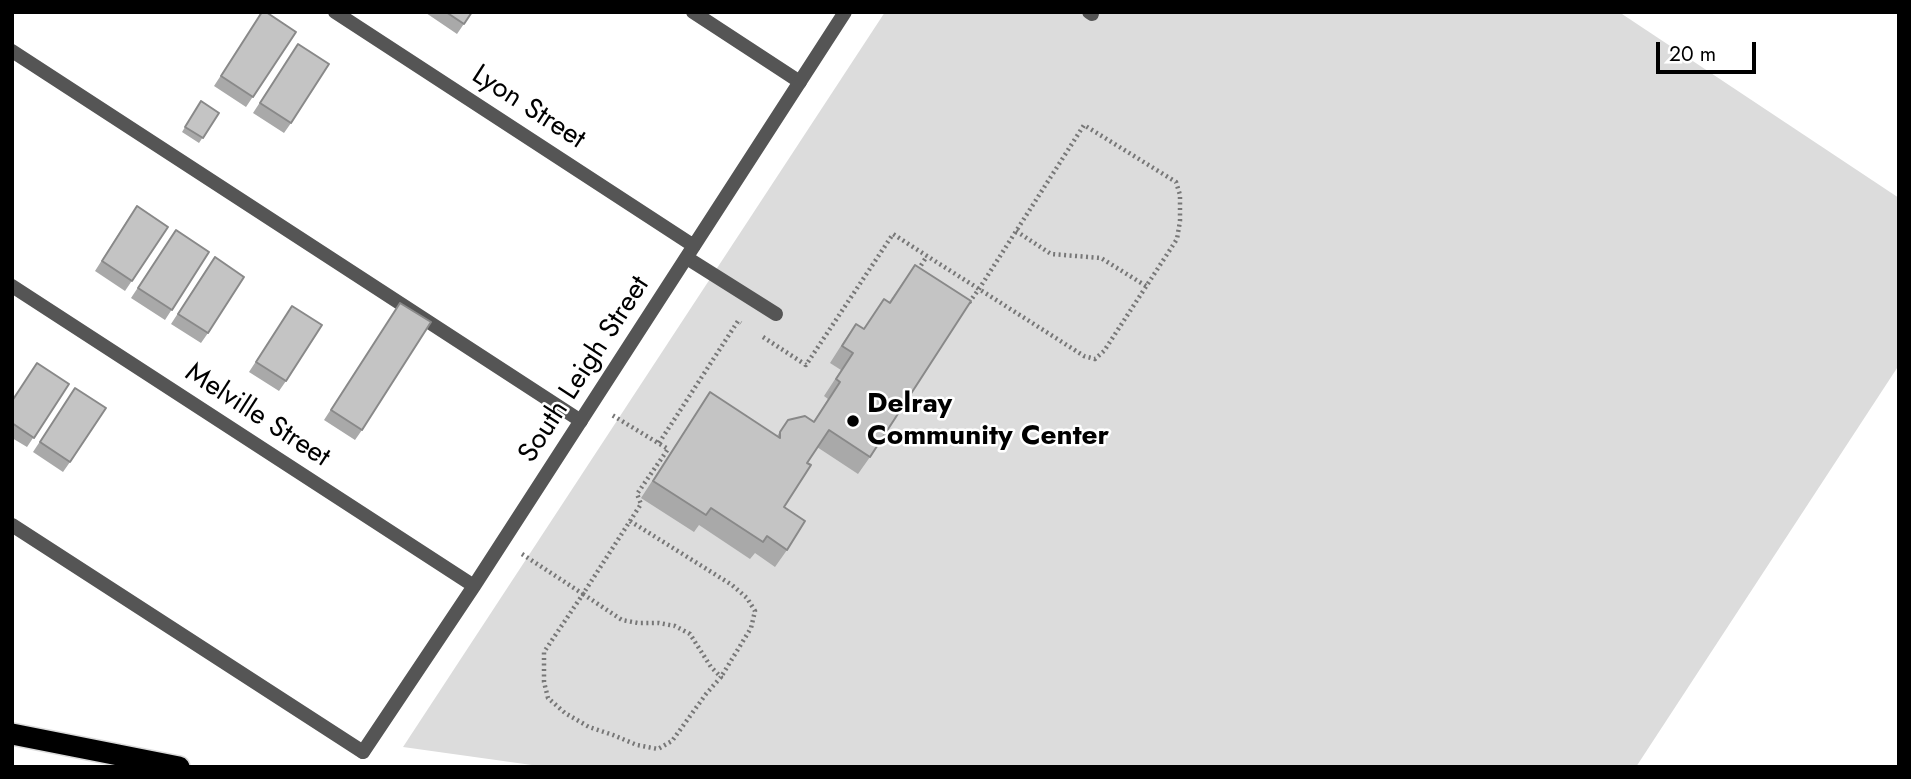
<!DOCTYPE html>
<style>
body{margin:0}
#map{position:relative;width:1911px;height:779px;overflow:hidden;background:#fff;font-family:Jost,sans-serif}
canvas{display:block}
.frame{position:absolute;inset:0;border:14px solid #000;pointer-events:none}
.scale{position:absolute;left:1656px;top:42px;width:100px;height:32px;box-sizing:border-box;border:4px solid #000;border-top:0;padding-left:9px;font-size:21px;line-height:24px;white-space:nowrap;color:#000;-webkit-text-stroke:5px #fff;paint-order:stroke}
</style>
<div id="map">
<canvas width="1911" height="779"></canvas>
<div class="frame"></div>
<div class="scale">20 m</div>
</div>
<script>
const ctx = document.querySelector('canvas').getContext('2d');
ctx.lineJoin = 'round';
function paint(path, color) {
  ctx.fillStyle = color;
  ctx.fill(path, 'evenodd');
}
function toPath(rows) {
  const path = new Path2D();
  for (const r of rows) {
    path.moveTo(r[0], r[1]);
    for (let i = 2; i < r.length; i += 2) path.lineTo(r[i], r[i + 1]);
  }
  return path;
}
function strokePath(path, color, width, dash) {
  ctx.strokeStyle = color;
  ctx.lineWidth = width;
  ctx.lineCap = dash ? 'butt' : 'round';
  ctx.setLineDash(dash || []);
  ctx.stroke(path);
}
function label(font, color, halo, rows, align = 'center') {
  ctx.font = font + ' Jost,sans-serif';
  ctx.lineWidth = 5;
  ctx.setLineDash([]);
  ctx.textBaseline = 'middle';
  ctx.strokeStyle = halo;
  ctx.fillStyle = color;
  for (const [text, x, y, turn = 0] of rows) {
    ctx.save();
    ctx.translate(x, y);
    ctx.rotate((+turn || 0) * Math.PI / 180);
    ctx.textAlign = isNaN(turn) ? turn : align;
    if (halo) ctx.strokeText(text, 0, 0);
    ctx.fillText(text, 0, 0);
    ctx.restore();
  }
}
paint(toPath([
 [885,12,1619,12,1899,198,1899,365,1636,767,546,767,403,747]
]), '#dcdcdc');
const highway = toPath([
 [12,734,179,767]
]);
strokePath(highway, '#dbdbdb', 24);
strokePath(toPath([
 [1016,231,1051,254,1101,258,1146,286],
 [918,270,927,256],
 [763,337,806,365,893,234,927,256,979,289,1084,356,1095,359,1104,351,1177,239,1180,221,1180,195,1176,182,1084,125,979,289,968,304],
 [659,443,738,321,741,323],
 [630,521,732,585,747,598,755,611,751,628,721,677],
 [522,554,583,594,630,521,641,504,637,494,668,449,612,415],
 [583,594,622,620,638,623,659,623,675,626,690,634,711,667,721,677,706,694,672,741,658,749,637,745,613,735,589,727,565,713,548,698,544,682,544,652,583,594]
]), '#777', 4.5, [2, 3.5]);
strokePath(toPath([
 [693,12,800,82],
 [1089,12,1092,14],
 [12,51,581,421],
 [687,258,776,314],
 [12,525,363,752]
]), '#555', 14);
strokePath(toPath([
 [335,12,694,246],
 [12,286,474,586],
 [363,752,474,586,845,12]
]), '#555', 14);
strokePath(highway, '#000', 21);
paint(toPath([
 [262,12,296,32,246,107,214,86],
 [426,12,472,12,457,34,426,13],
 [298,44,291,123,284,133,253,113],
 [201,101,219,113,199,143,182,132],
 [130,216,168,227,125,291,95,271],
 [176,230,209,252,165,320,131,298],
 [915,265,870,457,858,474,817,447,807,463,784,507,787,550,775,567,755,553,750,559,699,525,694,532,641,498,710,392,777,436,788,420,814,421,828,399,824,396,841,370,830,363,844,341,856,324,864,329,884,299,889,302],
 [208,267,208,333,201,343,171,324],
 [400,303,362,430,355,440,324,420],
 [292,306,286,381,279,391,249,372],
 [69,384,27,447,12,438,12,400],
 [75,388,70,462,63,472,33,452]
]), '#a9a9a9');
const building = toPath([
 [262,12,266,12,296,32,253,97,221,76,262,12],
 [446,12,472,12,464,24,446,12],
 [298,44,329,64,291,123,260,103,298,44],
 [201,101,219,113,203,138,185,127,201,101],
 [137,206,168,227,132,281,102,261,137,206],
 [176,230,209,252,172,310,138,288,176,230],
 [215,257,244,277,208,333,178,314,215,257],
 [915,265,971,301,870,457,829,430,807,463,811,465,784,507,805,521,787,550,767,536,763,542,711,508,706,515,653,481,710,392,780,438,780,432,788,420,805,416,814,422,840,382,836,379,853,353,842,346,856,324,864,329,884,299,890,303,915,265],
 [400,303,431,322,362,430,331,410,400,303],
 [292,306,322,325,286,381,256,362,292,306],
 [37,363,69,384,34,438,12,423,12,401,37,363],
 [75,388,106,408,70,462,40,442,75,388]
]);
paint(building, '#c4c4c4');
strokePath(building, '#898989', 2);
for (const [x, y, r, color] of [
 [853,421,7,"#000"]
]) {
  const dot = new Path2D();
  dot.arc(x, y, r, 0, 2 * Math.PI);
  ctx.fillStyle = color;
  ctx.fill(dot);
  strokePath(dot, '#fff', 2.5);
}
label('28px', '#000', '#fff', [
 ["Lyon Street",528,108,33],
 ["South Leigh Street",585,370,-57],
 ["Melville Street",257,416,33]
]);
label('bold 28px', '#000', '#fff', [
 ["Delray",867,405],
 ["Community Center",867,437]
], 'left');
</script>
